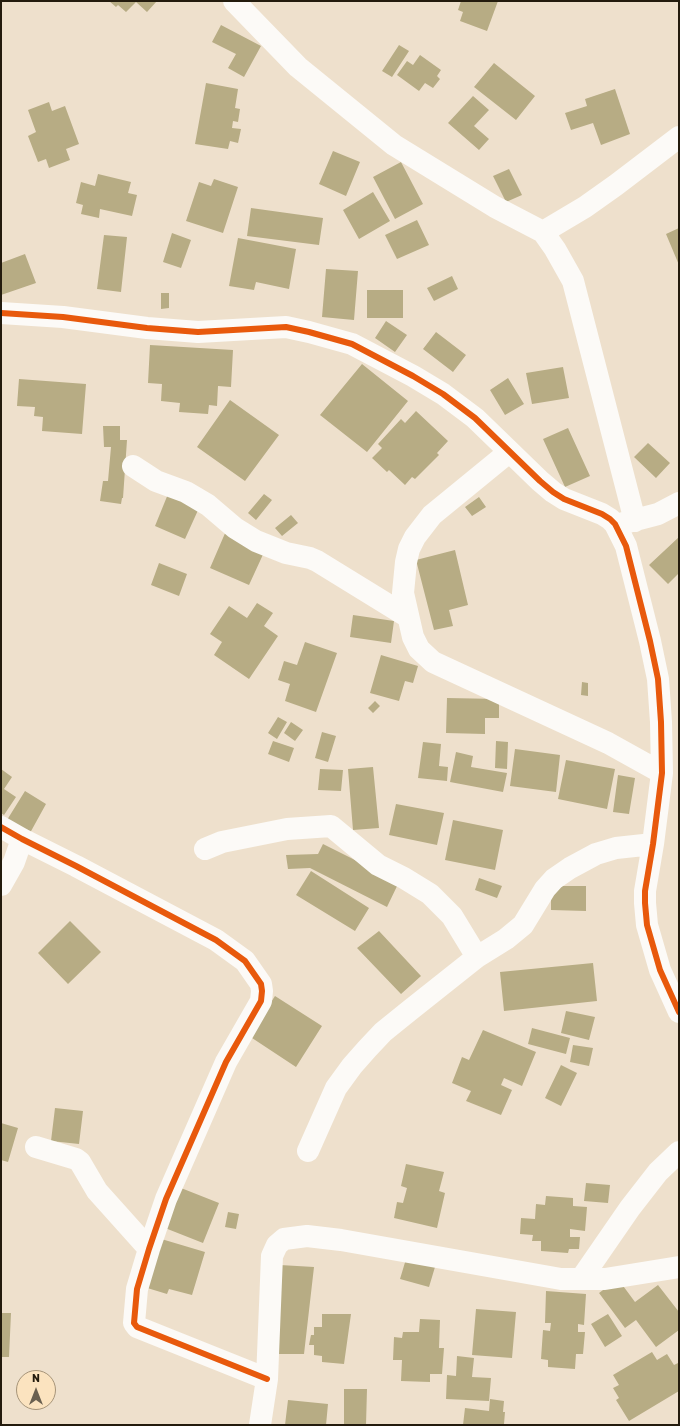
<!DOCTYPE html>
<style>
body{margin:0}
#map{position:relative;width:680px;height:1426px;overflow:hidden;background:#eee0cc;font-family:Rubik,sans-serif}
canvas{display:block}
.frame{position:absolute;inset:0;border:2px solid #231b0d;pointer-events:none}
.north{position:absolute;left:16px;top:1370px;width:40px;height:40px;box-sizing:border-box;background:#fbe3bf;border:1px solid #a59378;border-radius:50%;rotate:0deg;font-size:11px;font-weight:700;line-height:16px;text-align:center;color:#231b0d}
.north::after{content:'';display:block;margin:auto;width:14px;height:18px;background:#6a6050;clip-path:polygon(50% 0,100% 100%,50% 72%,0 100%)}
</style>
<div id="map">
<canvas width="680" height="1426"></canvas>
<div class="frame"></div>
<div class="north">N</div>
</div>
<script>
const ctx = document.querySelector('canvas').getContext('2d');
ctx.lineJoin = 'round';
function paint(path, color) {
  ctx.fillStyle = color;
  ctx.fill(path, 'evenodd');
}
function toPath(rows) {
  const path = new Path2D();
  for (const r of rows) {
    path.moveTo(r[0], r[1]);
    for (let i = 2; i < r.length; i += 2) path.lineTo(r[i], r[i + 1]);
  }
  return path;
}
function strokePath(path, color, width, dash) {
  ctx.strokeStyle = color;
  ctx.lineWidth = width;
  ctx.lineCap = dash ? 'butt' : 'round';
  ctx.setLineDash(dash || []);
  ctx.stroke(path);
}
paint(toPath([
 [109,1,157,1,147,12,136,2,126,12,118,5,116,7],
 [461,1,498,1,487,31,460,21,463,12,458,10],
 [221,25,261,46,244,77,228,68,236,54,212,42],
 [399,45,409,51,392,77,382,71],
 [420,55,441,70,437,76,440,79,433,88,425,83,419,91,397,75,407,61,413,65],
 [494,63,535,96,516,120,474,87],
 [206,83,238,89,235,108,240,109,238,122,233,121,232,128,241,129,238,143,230,141,228,149,195,144],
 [615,89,630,134,601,145,593,123,571,130,565,113,587,106,585,99],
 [473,96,489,110,474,126,489,139,479,150,448,123],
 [49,102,52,111,65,106,79,144,66,149,70,160,49,168,46,159,38,162,28,136,36,132,28,110],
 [333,151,360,162,346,196,319,184],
 [401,162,423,204,395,219,373,177],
 [509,169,522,195,506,202,493,176],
 [98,174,131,182,128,193,137,195,132,216,100,209,99,218,81,214,83,205,76,203,81,182,95,186],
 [214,179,238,187,223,233,186,221,199,182,211,186],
 [373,192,390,221,359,239,343,210],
 [251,208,323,218,319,245,247,236],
 [417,220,429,245,397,259,385,235],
 [679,228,679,265,666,234],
 [172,233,191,240,181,268,163,262],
 [104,235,127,237,121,292,97,289],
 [238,238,296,249,289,289,256,282,254,290,229,286],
 [25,254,36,283,1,295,1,263],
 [326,269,358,271,354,320,322,317],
 [452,276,458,289,434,301,427,288],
 [367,290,403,290,403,318,367,318],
 [161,293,169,293,169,308,161,309],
 [386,321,407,335,395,352,375,338],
 [436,332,466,355,453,372,423,349],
 [150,345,233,350,231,387,218,386,217,406,209,405,208,414,179,412,180,403,161,401,162,384,148,383],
 [362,364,408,401,367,452,320,415],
 [563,367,569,398,532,404,526,373],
 [508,378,524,404,505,415,490,390],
 [19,379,86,384,82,434,42,431,43,417,34,416,35,407,17,406],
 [230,400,279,435,245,481,197,447],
 [416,411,448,441,437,453,439,455,415,479,412,477,405,485,389,470,387,472,372,458,382,448,378,444,401,419,405,423],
 [103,426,120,426,120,440,127,440,123,498,122,498,121,504,100,501,103,481,108,481,111,447,104,447],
 [568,428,590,476,565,487,543,439],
 [648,443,670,463,656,478,634,457],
 [168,494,199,508,185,539,155,526],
 [264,494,272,500,256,520,248,513],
 [479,497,486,507,472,516,465,507],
 [291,515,298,523,282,536,275,528],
 [226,531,266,548,249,585,210,568],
 [679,537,679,573,668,584,649,565],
 [455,550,468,605,449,610,453,626,434,630,416,560],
 [159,563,187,574,179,596,151,585],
 [257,603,273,613,264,626,278,636,249,679,214,655,222,642,210,634,229,606,247,618],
 [353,615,394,621,391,643,350,637],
 [305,642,337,653,316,712,285,701,290,684,278,680,284,661,297,665],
 [381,655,418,666,413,683,405,681,399,701,370,693],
 [582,682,588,683,588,696,581,695],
 [447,698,499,699,499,718,485,718,485,734,446,733],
 [375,701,380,706,373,713,368,708],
 [278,717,287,722,277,739,268,733],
 [291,722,303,730,295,741,284,733],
 [322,732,336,736,328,762,315,758],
 [273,741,294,748,289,762,268,754],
 [496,741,508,742,507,769,495,768],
 [423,742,441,744,439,766,448,767,447,781,418,778],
 [515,749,560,755,556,792,510,786],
 [456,752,473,756,471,767,507,773,503,792,450,782],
 [566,760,615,769,607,809,558,799],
 [373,767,379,828,353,830,348,769],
 [1,769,12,777,4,789,16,797,4,815,1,813],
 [320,769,343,770,341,791,318,790],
 [618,775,635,778,629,814,613,812],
 [25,791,46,804,30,833,7,820],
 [396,804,444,813,437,845,389,835],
 [453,820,503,830,495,870,445,860],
 [323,844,399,882,387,907,310,868,288,869,286,855,318,854],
 [311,871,369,908,355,931,296,895],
 [479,878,502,886,497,898,475,890],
 [551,886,586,886,586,911,551,910],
 [70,921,101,952,68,984,38,953],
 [379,931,421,976,401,994,357,948],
 [593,963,597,1001,504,1011,500,972],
 [275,996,322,1026,296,1067,249,1036],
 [566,1011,595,1017,589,1040,561,1033],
 [532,1028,570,1038,566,1054,528,1044],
 [483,1030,536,1052,522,1086,504,1078,501,1085,512,1090,501,1115,466,1101,471,1091,452,1083,462,1057,469,1060],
 [573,1045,593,1048,589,1066,570,1062],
 [561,1065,577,1073,561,1106,545,1098],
 [55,1108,83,1111,79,1144,51,1141],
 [1,1123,18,1128,8,1162,1,1160],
 [406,1164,444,1172,439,1191,445,1193,437,1228,394,1218,397,1202,403,1203,407,1188,401,1186],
 [586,1183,610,1185,608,1203,584,1201],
 [181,1188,219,1203,203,1243,165,1228],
 [546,1196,573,1198,573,1206,587,1207,585,1231,570,1229,570,1237,580,1237,579,1249,569,1249,568,1253,541,1251,541,1241,532,1241,533,1235,520,1234,521,1218,535,1219,536,1204,545,1205],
 [228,1212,239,1214,236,1229,225,1227],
 [158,1238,205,1252,192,1295,169,1289,167,1294,144,1287],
 [406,1259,435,1267,429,1287,400,1279],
 [280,1265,314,1267,304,1354,274,1354],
 [618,1279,635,1302,658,1285,679,1312,679,1330,656,1347,636,1320,625,1328,599,1293],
 [546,1291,586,1294,584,1325,578,1324,578,1332,585,1332,583,1354,576,1354,575,1369,548,1367,548,1360,541,1359,543,1330,550,1331,551,1323,545,1323],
 [476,1309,516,1312,512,1358,472,1355],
 [1,1313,11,1313,9,1357,1,1357],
 [322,1314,351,1314,344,1364,322,1362,322,1356,314,1355,314,1345,309,1345,311,1335,314,1335,314,1327,322,1327],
 [608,1314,622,1336,605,1347,591,1324],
 [420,1319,440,1320,439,1348,444,1348,442,1374,430,1374,430,1382,401,1381,402,1360,393,1360,394,1337,402,1338,403,1332,419,1332],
 [652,1352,657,1360,667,1354,674,1365,678,1363,679,1391,629,1421,616,1400,619,1398,613,1388,619,1385,613,1375],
 [457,1356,474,1358,472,1377,491,1378,489,1401,446,1399,447,1375,456,1376],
 [344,1389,367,1389,366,1425,344,1425],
 [490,1399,504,1401,503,1412,505,1412,504,1424,508,1425,463,1425,465,1408,489,1411],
 [288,1400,328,1404,326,1425,285,1425]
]), '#b7ac84');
strokePath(toPath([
 [234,1,298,67,394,145,495,207,543,232,555,249,573,281,635,521],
 [543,232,585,207,616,185,679,137],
 [1,313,63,317,147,328,198,332,286,327,309,332,352,344,413,376,443,394,475,418,540,481,553,492,564,499,602,514,610,519,615,524,626,546,650,641,658,679,661,722,662,773,653,844,645,891,645,903,647,925,660,970,679,1012],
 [509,452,432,515,415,537,409,549,406,562,403,593,413,637,419,649,433,662,608,743,662,773],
 [133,466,156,481,186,492,208,505,235,528,256,541,286,553,310,558,317,561,408,617],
 [620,524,658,514,679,503],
 [1,827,22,839,76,866,216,940,245,961,261,984,262,991,261,1001,226,1062,166,1199,149,1249,137,1289,134,1323,137,1327,267,1379],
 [205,849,222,842,287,829,331,826,378,865,404,878,430,894,452,916,477,957],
 [1,885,14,862,22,839],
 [36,1147,76,1159,80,1162,97,1191,149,1249],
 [308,1151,336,1088,352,1066,367,1049,383,1032,409,1011,477,957,506,939,523,925,545,889,554,879,570,868,596,854,616,848,653,844],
 [581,1279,630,1208,658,1172,679,1152],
 [260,1425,267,1379,272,1256,277,1245,284,1239,307,1236,341,1240,561,1279,605,1279,679,1267]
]), '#fcfaf7', 22);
strokePath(toPath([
 [1,313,63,317,147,328,198,332,286,327,309,332,352,344,413,376,443,394,475,418,540,481,553,492,564,499,602,514,610,519,615,524,626,546,650,641,658,679,661,722,662,773,653,844,645,891,645,903,647,925,660,970,679,1012],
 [1,827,22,839,76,866,216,940,245,961,261,984,262,991,261,1001,226,1062,166,1199,149,1249,137,1289,134,1323,137,1327,267,1379]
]), '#e8590c', 6);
</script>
